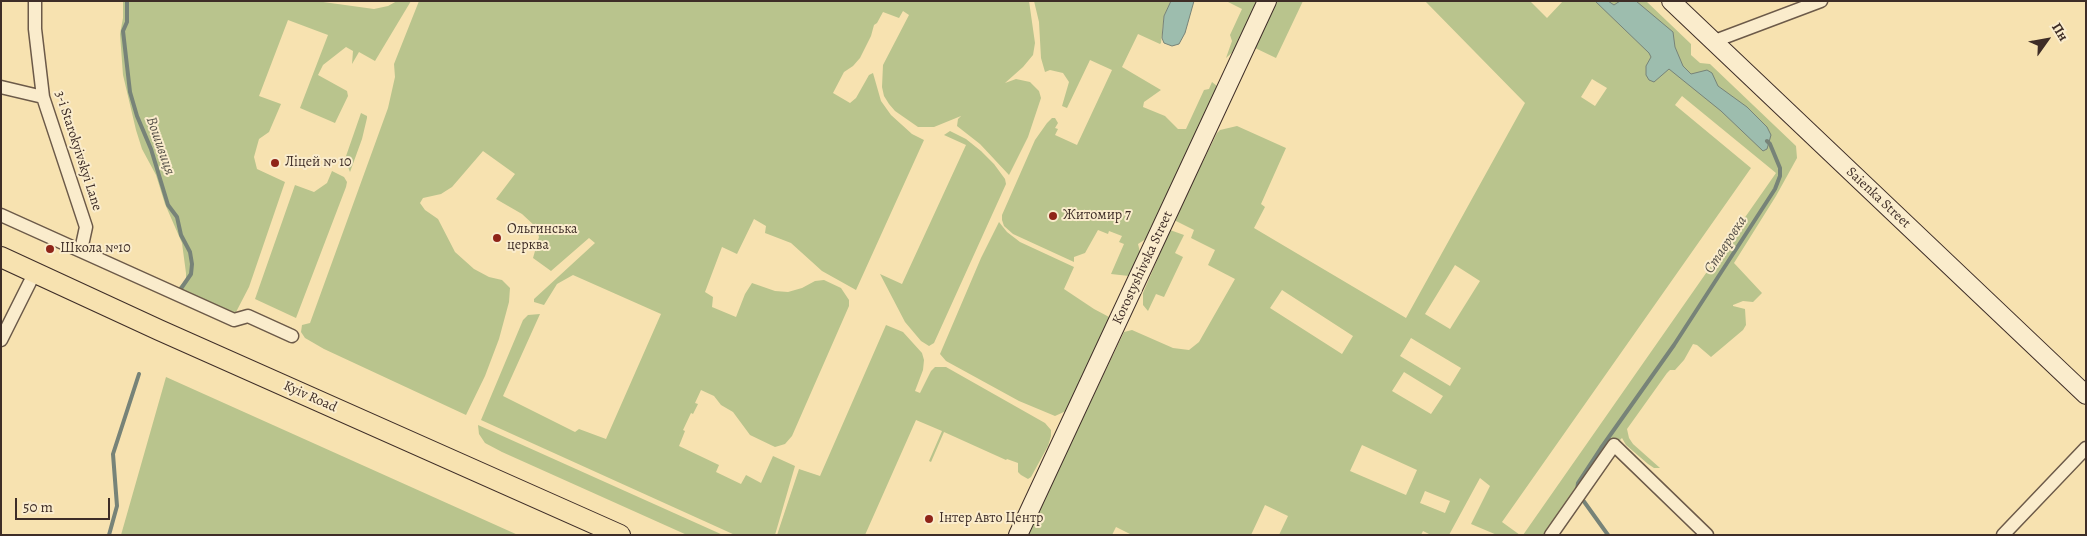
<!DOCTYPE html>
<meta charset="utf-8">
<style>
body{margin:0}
#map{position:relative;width:2087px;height:536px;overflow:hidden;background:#f7e2b0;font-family:Alegreya,serif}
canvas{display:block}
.frame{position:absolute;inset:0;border:2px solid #3e2d27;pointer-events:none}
.north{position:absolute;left:2022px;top:15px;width:50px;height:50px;-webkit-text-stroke:4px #faeccc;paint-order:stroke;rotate:58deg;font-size:14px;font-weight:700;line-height:20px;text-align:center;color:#3e2d27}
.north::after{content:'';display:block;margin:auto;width:18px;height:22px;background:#3e2d27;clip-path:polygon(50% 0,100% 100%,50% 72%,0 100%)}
.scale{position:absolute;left:15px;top:498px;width:95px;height:22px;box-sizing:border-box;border:2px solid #3e2d27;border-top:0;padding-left:6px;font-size:15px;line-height:18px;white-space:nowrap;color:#3e2d27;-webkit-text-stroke:4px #faeccc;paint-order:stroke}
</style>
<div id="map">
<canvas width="2087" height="536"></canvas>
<div class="frame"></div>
<div class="north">Пн</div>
<div class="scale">50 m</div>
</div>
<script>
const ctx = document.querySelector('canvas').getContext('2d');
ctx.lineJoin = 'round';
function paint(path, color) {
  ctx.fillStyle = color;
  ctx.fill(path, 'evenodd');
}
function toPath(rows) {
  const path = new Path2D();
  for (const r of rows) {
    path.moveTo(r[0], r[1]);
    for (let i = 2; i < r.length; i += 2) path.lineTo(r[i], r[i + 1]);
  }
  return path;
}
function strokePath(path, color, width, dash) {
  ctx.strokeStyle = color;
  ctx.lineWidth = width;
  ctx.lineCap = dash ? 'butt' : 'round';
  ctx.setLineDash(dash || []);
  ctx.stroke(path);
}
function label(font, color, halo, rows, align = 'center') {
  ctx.font = font + ' Alegreya,serif';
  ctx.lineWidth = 4;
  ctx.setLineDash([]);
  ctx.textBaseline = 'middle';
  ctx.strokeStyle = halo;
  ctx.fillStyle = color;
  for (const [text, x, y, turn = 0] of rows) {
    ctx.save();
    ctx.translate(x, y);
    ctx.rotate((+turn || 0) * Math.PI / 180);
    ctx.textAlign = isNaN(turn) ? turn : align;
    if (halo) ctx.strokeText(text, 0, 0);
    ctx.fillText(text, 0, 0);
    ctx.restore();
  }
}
paint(toPath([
 [123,1,316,1,374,9,388,6,397,1,411,1,375,61,359,52,352,64,353,51,346,47,323,65,318,75,347,91,348,96,335,123,300,108,328,35,288,20,259,96,281,104,269,132,259,139,254,157,257,169,285,182,249,287,235,314,178,288,186,280,186,273,182,243,165,204,156,175,142,149,136,130,123,75,120,34,123,18],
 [419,1,1029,1,1035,43,1033,55,1023,67,1005,83,1016,79,1030,82,1039,91,1041,98,1028,137,1009,175,980,144,957,126,958,119,961,116,934,127,918,127,895,111,889,104,884,96,882,87,883,65,909,15,903,11,899,18,883,12,877,23,874,25,871,36,860,58,853,66,844,72,833,93,850,103,856,98,869,75,873,73,881,101,891,115,912,134,924,140,856,290,822,271,791,243,765,233,766,226,754,219,737,254,722,247,705,292,713,297,712,307,736,317,745,294,752,283,775,291,788,292,802,288,815,281,824,280,841,288,849,300,849,306,792,436,785,444,775,447,750,435,733,412,721,405,714,396,701,390,695,403,698,404,693,414,691,413,683,430,685,431,679,446,719,465,716,472,741,484,746,475,761,483,773,456,795,466,775,535,735,535,481,420,523,320,528,315,540,314,503,396,575,432,579,429,606,439,661,314,573,275,557,284,544,305,534,302,534,299,595,243,589,238,551,271,533,258,539,237,536,227,522,214,496,199,515,174,483,151,452,187,441,194,423,198,420,203,425,210,438,219,455,252,474,269,489,277,502,280,510,288,509,302,499,339,485,376,466,415,324,349,305,338,301,332,302,325,310,323,388,108,395,77,394,64],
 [1034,1,1171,1,1164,16,1161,43,1160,44,1138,34,1122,67,1161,90,1144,102,1143,107,1165,116,1178,129,1186,129,1204,90,1209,89,1212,82,1217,86,1217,90,1149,237,1138,244,1140,252,1129,276,1111,274,1124,244,1119,242,1122,236,1109,231,1108,234,1098,230,1085,253,1074,257,1074,262,1013,234,1004,226,1002,220,1002,215,1035,140,1047,123,1052,118,1055,118,1058,123,1055,128,1058,129,1055,135,1077,145,1112,70,1090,60,1067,108,1062,106,1069,82,1063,73,1050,70,1045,72,1041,58,1039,22],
 [1226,1,1260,1,1237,48,1226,58,1232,41,1230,35,1242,9],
 [1275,1,1303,1,1276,58,1253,47],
 [1425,1,1530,1,1547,18,1563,1,1646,1,1691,44,1691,55,1700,63,1710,64,1796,146,1797,158,1776,196,1734,263,1762,293,1753,302,1743,301,1733,305,1733,306,1745,309,1746,325,1743,330,1711,357,1697,345,1693,344,1684,360,1675,370,1670,370,1667,373,1627,429,1629,438,1633,444,1660,468,1654,468,1648,464,1626,445,1622,438,1620,440,1616,439,1545,535,1523,535,1776,173,1682,96,1675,105,1751,168,1502,522,1520,535,1497,535,1471,524,1490,486,1480,478,1449,535,1431,535,1423,531,1421,535,1279,535,1288,516,1265,505,1251,535,1132,535,1116,527,1112,535,1027,535,1124,332,1132,330,1173,348,1189,350,1199,342,1235,279,1208,265,1215,250,1191,238,1194,230,1174,220,1217,133,1220,130,1237,126,1286,148,1261,204,1265,207,1254,228,1406,318,1525,103],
 [1592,79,1607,88,1595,106,1581,97],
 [1455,265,1480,281,1450,329,1425,314],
 [1282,290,1353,336,1342,354,1270,308],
 [1411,338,1461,368,1450,386,1400,356],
 [1404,372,1443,396,1431,414,1392,391],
 [1362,445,1417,470,1406,495,1350,471],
 [1425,491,1450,501,1445,513,1420,503],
 [361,113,367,116,367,118,362,139,350,172,345,159],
 [950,131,966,139,981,151,994,164,1005,179,1006,184,934,343,929,346,921,341,905,322,880,274,902,284,966,145,944,135],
 [332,171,344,177,347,182,346,187,296,318,255,299,295,185,314,192,327,183],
 [999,222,1007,232,1020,242,1074,267,1064,289,1094,309,1111,318,1070,406,1066,411,1055,416,1019,401,946,361,940,354,981,258],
 [1170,230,1184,235,1175,253,1183,257,1164,297,1156,294,1148,311,1143,305,1143,293],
 [886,325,903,332,922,353,924,360,923,370,915,391,920,393,931,371,935,367,946,367,1045,423,1051,430,1051,436,1048,446,1031,477,1028,479,1021,475,1018,472,1018,463,1007,459,1006,460,944,432,931,462,929,461,942,431,916,420,865,535,777,535,799,469,820,476],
 [166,377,518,535,121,535],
 [478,425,723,535,687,535,502,452,485,443,479,434]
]), '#b9c48d');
const water = toPath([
 [1171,1,1194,1,1185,33,1179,44,1172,46,1164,43,1162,38,1164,16,1171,1],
 [1595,1,1608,1,1614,5,1620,1,1636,1,1673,32,1675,47,1683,66,1691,74,1707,70,1712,73,1718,86,1747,107,1767,127,1771,135,1767,149,1763,151,1721,111,1669,69,1654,82,1649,80,1646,75,1646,66,1651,57,1649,53,1595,1]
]);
paint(water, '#9dbdae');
strokePath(water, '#778378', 1);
strokePath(toPath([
 [127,1,127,22,123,31,130,92,137,116,151,149,168,205,177,217,181,235,190,252,192,264,191,274,180,290],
 [1577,490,1578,483,1601,448,1674,345,1775,189,1780,176,1780,168,1770,144,1767,141],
 [1580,496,1608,535],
 [109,535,117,506,113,454,139,374]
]), '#778378', 4);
const street = toPath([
 [35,1,35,29,43,97,86,227,81,250],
 [1712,42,1821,1],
 [1,87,43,97],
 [1,215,234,320,248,316,292,336],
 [1,340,35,272],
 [1551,535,1614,445,1707,535],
 [2003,535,2086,448]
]);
const secondary = toPath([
 [1671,1,2086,395],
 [1018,535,1267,1]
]);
const primary = toPath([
 [1,257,159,330,620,535]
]);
strokePath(street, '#6c5a49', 15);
strokePath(secondary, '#3e2d27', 20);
strokePath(primary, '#3e2d27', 22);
strokePath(street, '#faeccc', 12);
strokePath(secondary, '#faeccc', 18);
strokePath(primary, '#f7e2b0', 20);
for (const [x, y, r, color] of [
 [275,163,5,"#8f2418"],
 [1053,216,5,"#8f2418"],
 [497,238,5,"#8f2418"],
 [50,249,5,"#8f2418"],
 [929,519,5,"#8f2418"]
]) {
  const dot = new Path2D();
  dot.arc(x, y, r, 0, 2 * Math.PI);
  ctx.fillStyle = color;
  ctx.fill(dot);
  strokePath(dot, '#faeccc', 2);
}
label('14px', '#3e2d27', '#faeccc', [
 ["3-i Starokyivskyi Lane",78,151,72],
 ["Saienka Street",1878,198,43],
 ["Korostyshivska Street",1143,268,-65],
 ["Kyiv Road",310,397,24]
]);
label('14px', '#3e2d27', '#faeccc', [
 ["Ліцей № 10",285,163],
 ["Житомир 7",1063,216],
 ["Ольгинська",507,230],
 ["церква",507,246],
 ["Школа №10",60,249],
 ["Інтер Авто Центр",939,519]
], 'left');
label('italic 15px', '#565149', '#faeccc', [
 ["Вошивиця",160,146,71],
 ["Ставровка",1726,245,-57]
]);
</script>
